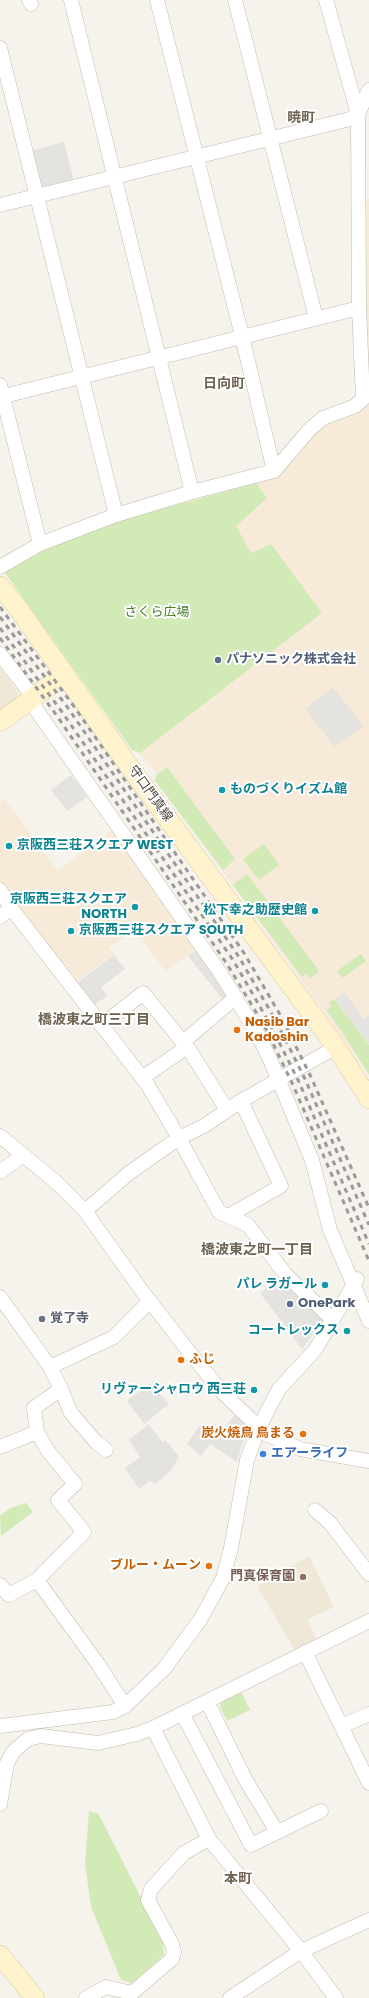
<!DOCTYPE html>
<meta charset="utf-8">
<style>
body{margin:0}
canvas{display:block;background:#f6f3ec}
</style>
<canvas width="369" height="1998"></canvas>
<script>
const ctx = document.querySelector('canvas').getContext('2d');
ctx.lineJoin = 'round';
function paint(path, color) {
  ctx.fillStyle = color;
  ctx.fill(path, 'evenodd');
}
function toPath(rows) {
  const path = new Path2D();
  for (const r of rows) {
    path.moveTo(r[0], r[1]);
    for (let i = 2; i < r.length; i += 2) path.lineTo(r[i], r[i + 1]);
  }
  return path;
}
function strokePath(path, color, width, dash) {
  ctx.strokeStyle = color;
  ctx.lineWidth = width;
  ctx.lineCap = dash ? 'butt' : 'round';
  ctx.setLineDash(dash || []);
  ctx.stroke(path);
}
function label(font, color, halo, rows, align = 'center') {
  ctx.font = font + ' Poppins,"Noto Sans JP",sans-serif';
  ctx.lineWidth = 4;
  ctx.setLineDash([]);
  ctx.textBaseline = 'middle';
  ctx.strokeStyle = halo;
  ctx.fillStyle = color;
  for (const [text, x, y, turn = 0] of rows) {
    ctx.save();
    ctx.translate(x, y);
    ctx.rotate((+turn || 0) * Math.PI / 180);
    ctx.textAlign = isNaN(turn) ? turn : align;
    if (halo) ctx.strokeText(text, 0, 0);
    ctx.fillText(text, 0, 0);
    ctx.restore();
  }
}
paint(toPath([
 [365,198,369,199,369,1074,156,780,157,773,140,754,132,750,41,550,277,476,325,423,363,409,368,404,364,273],
 [5,799,58,871,113,829,197,948,166,972,134,930,109,948,114,954,74,984,13,903,15,901,0,880,0,802]
]), '#f7ead8');
paint(toPath([
 [0,667,18,692,16,699,0,712],
 [309,1556,334,1607,308,1619,318,1643,296,1652,257,1586]
]), '#efe8d6');
paint(toPath([
 [256,483,267,498,236,526,251,553,271,544,322,613,140,753,132,750,3,570,41,550,104,525],
 [167,767,235,859,223,870,155,781,156,775],
 [264,844,279,865,259,880,243,859],
 [246,875,248,875,319,971,310,979,306,974,302,977,233,885],
 [361,954,366,961,343,978,337,971],
 [334,999,369,1045,369,1075,341,1030,326,1010,331,1007,329,1003],
 [26,1503,33,1512,1,1536,0,1516,10,1508],
 [241,1692,250,1710,227,1721,220,1707,221,1702],
 [89,1811,98,1813,163,1941,164,1955,132,1983,121,1980,91,1907,85,1864]
]), '#d2eab5');
paint(toPath([
 [64,142,74,181,46,189,38,183,30,151],
 [333,687,363,726,335,747,305,709],
 [71,775,87,797,67,811,51,790],
 [198,949,229,997,224,1001,188,956],
 [114,955,125,969,101,987,107,996,91,1008,74,985],
 [344,992,364,1019,369,1015,369,1044,335,999],
 [280,1277,324,1320,302,1349,260,1293],
 [150,1383,169,1404,144,1424,127,1401],
 [238,1412,248,1424,237,1462,210,1444,201,1456,187,1444,200,1425,215,1437],
 [149,1424,162,1442,165,1440,179,1456,172,1469,156,1484,150,1481,139,1489,125,1468,140,1457,129,1440]
]), '#e5e3e0');
const street = toPath([
 [29,0,31,4],
 [71,0,192,492],
 [157,0,242,336,274,471],
 [235,0,316,318],
 [0,48,116,515],
 [0,205,350,119,358,114,369,90],
 [0,385,40,544],
 [0,397,359,308],
 [0,567,40,544,116,515,192,492,274,471,310,429,323,418,355,406,363,399,359,308,358,114,326,0],
 [0,654,28,690,37,711,221,974,255,1030,269,1057,312,1160,330,1230,369,1321],
 [0,890,11,908,147,1084,179,1138,219,1212,248,1225,286,1275,333,1320],
 [0,917,11,908],
 [102,1025,143,993,190,1051,227,1110],
 [183,1042,236,997],
 [142,1078,187,1047],
 [0,1136,56,1182,85,1211,142,1291,190,1353,223,1393,266,1434,300,1449,369,1461],
 [0,1172,23,1155],
 [85,1211,129,1173,179,1138,204,1126,241,1101,336,1047],
 [228,1216,281,1186,241,1101],
 [0,1297,50,1367,61,1389,34,1408,37,1432,0,1447],
 [50,1367,114,1337,150,1301],
 [61,1389,71,1413,96,1442,106,1450],
 [315,1510,330,1523,369,1574],
 [37,1580,98,1664,125,1706],
 [0,1585,9,1595,37,1580,84,1532,58,1500,75,1484,48,1451,37,1432],
 [305,1652,369,1783],
 [207,1701,245,1779,277,1832],
 [182,1713,251,1845,321,1811],
 [0,1726,113,1712,125,1706,164,1669,200,1620,223,1578,231,1548,247,1460,259,1427,279,1389,315,1350,357,1279],
 [342,1726,369,1714],
 [153,1728,209,1839,301,1951,336,1998],
 [0,1804,7,1763,13,1752,28,1739,41,1736,98,1743,137,1734,153,1728,369,1621],
 [86,1998,106,1987,132,1993,172,1959,174,1952,172,1944,148,1900,151,1889,184,1853,209,1839],
 [230,1998,301,1951,369,1920]
]);
const secondary = toPath([
 [0,586,18,608,134,773,336,1047,369,1099],
 [0,722,65,674],
 [0,1955,35,1998]
]);
strokePath(street, '#c2bbae', 15);
strokePath(secondary, '#d6c79b', 20);
strokePath(street, '#fff', 14);
strokePath(secondary, '#fff3cd', 19);
strokePath(toPath([
 [0,607,73,705,244,953,282,1018,311,1077,369,1208],
 [0,617,68,708,239,957,276,1021,305,1079,369,1225],
 [0,628,62,712,233,960,270,1024,299,1082,369,1244],
 [0,638,57,716,227,964,265,1027,293,1085,369,1261]
]), '#9a9a9a', 3, [5, 5]);
for (const [x, y, r, color] of [
 [218,660,4,"#5c6f8a"],
 [222,790,4,"#0f9aa8"],
 [9,846,4,"#0f9aa8"],
 [135,907,4,"#0f9aa8"],
 [315,911,4,"#0f9aa8"],
 [71,931,4,"#0f9aa8"],
 [237,1030,4,"#e8710a"],
 [325,1285,4,"#0f9aa8"],
 [290,1304,4,"#5c6f8a"],
 [42,1319,4,"#6b7280"],
 [347,1331,4,"#0f9aa8"],
 [181,1360,4,"#e8710a"],
 [254,1390,4,"#0f9aa8"],
 [303,1434,4,"#e8710a"],
 [263,1454,4,"#3f7fe0"],
 [209,1566,4,"#e8710a"],
 [303,1577,4,"#8d6e63"]
]) {
  const dot = new Path2D();
  dot.arc(x, y, r, 0, 2 * Math.PI);
  ctx.fillStyle = color;
  ctx.fill(dot);
  strokePath(dot, '#fff', 1.5);
}
label('13px', '#4a7f2a', '#fff', [
 ["さくら広場",157,613]
]);
label('bold 13px', '#4e5e75', '#fff', [
 ["パナソニック株式会社",226,660],
 ["OnePark",298,1304]
], 'left');
label('bold 13px', '#0d838f', '#fff', [
 ["ものづくりイズム館",230,790,"left"],
 ["京阪西三荘スクエア WEST",17,846,"left"],
 ["京阪西三荘スクエア",127,900],
 ["NORTH",127,915],
 ["松下幸之助歴史館",307,911],
 ["京阪西三荘スクエア SOUTH",79,931,"left"],
 ["パレ ラガール",317,1285],
 ["コートレックス",339,1331],
 ["リヴァーシャロウ 西三荘",246,1390]
], 'right');
label('13px', '#4b4439', '#fff', [
 ["守口門真線",150,794,54]
]);
label('bold 13px', '#c56008', '#fff', [
 ["Nasib Bar",245,1023],
 ["Kadoshin",245,1038],
 ["ふじ",189,1360],
 ["炭火焼鳥 鳥まる",295,1434,"right"],
 ["ブルー・ムーン",201,1566,"right"]
], 'left');
label('bold 13px', '#5b616d', '#fff', [
 ["覚了寺",50,1319]
], 'left');
label('bold 13px', '#366cbe', '#fff', [
 ["エアーライフ",271,1454]
], 'left');
label('bold 13px', '#785e54', '#fff', [
 ["門真保育園",295,1577]
], 'right');
label('bold 14px', '#6e6250', '#fff', [
 ["暁町",301,118],
 ["日向町",224,384],
 ["橋波東之町三丁目",94,1020],
 ["橋波東之町一丁目",257,1250],
 ["本町",238,1879]
]);
</script>
